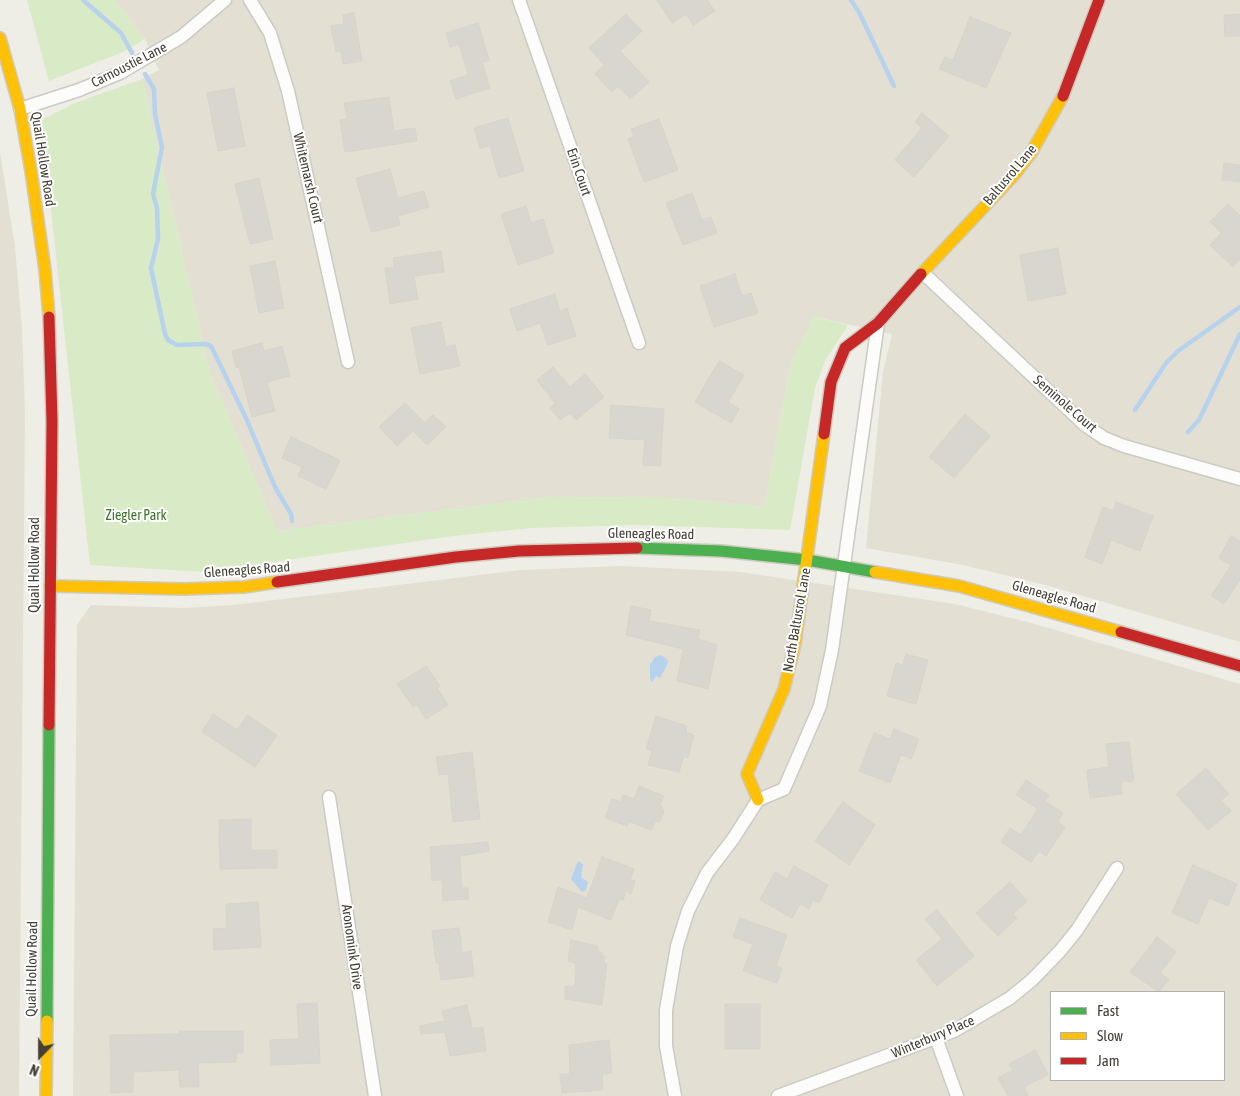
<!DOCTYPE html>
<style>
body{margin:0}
#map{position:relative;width:1240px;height:1096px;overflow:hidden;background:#eeede6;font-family:"Asap Condensed",sans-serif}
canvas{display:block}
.legend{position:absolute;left:1050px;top:991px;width:175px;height:90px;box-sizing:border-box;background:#fff;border:1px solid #b4b2ae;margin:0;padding:6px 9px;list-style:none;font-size:15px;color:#433f34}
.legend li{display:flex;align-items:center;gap:10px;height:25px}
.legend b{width:25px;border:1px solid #b4b2ae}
.north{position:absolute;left:15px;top:1031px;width:50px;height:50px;-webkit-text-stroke:4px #fff;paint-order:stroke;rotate:202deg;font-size:14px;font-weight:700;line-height:20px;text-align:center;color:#433f34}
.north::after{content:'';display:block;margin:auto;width:18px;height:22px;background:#433f34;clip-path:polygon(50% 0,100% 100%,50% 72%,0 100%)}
</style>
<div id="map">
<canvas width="1240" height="1096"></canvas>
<ul class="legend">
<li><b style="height:6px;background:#4caf50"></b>Fast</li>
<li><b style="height:6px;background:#ffc107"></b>Slow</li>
<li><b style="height:6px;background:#c62828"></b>Jam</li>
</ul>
<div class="north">N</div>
</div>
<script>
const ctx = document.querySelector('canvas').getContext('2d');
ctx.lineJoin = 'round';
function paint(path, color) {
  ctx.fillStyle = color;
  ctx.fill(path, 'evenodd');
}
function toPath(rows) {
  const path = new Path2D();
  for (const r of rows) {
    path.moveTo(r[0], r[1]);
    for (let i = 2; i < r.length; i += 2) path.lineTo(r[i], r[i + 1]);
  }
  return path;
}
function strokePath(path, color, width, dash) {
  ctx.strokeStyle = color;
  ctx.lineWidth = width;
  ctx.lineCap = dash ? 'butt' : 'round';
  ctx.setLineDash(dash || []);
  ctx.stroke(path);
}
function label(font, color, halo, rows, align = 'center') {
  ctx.font = font + ' "Asap Condensed",sans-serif';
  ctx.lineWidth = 4;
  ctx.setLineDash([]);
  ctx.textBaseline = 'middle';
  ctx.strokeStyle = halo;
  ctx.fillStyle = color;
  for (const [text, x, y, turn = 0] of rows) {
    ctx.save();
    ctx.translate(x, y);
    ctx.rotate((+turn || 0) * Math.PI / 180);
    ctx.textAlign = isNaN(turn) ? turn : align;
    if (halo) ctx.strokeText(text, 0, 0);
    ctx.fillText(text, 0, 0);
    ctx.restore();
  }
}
paint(toPath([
 [115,0,1240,0,1240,642,1046,585,963,565,866,548,883,372,892,334,815,317,791,362,764,507,675,498,548,497,277,531,210,373,142,79,159,70,145,39],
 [0,152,15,247,22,328,25,413,19,1096,0,1096],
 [621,566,740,572,955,604,1035,624,1240,684,1240,1096,73,1096,77,625,91,605,184,608,234,605,521,570],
 [1051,992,1224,992,1224,1080,1051,1080]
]), '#e3dfd3');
paint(toPath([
 [27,0,115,0,145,39,125,51,49,81],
 [142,79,210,373,277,531,548,497,675,498,764,507,791,362,814,317,848,325,825,361,815,388,790,530,636,525,532,528,453,536,204,572,90,565,41,120,75,103]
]), '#d9eac6');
paint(toPath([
 [661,655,668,660,667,665,660,678,656,676,652,682,650,678,650,665,655,657],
 [578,861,583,864,581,877,588,882,586,890,582,892,571,879]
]), '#b7d2ec');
strokePath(toPath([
 [83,0,121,33,132,53],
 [851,0,860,14,894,86],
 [145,74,154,89,155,114,162,147,153,194,157,208,158,239,151,268,165,334,168,340,177,345,205,344,211,346,246,418,275,487,291,514,292,521],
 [1135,410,1166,363,1178,351,1240,307],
 [1188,432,1199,420,1240,334]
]), '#b7d2ec', 4.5);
const building = toPath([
 [657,0,707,0,715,11,693,25,686,14,672,23,657,0],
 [354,13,362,61,343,64,341,51,336,52,331,26,344,24,343,15,354,13],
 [626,14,642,31,620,51,649,82,630,99,618,86,612,92,595,74,604,65,589,48,626,14],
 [1240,14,1240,36,1225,37,1224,15,1240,14],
 [970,17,1011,33,986,88,939,69,945,57,953,60,970,17],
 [478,23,489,60,482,62,490,88,456,99,450,81,468,75,459,44,450,47,446,33,478,23],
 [234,88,245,146,218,151,207,93,234,88],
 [389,97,394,131,415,128,417,141,345,152,340,120,347,119,344,103,389,97],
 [922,113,949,136,914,177,895,160,922,128,915,122,922,113],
 [508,118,524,171,499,178,490,146,480,148,474,128,508,118],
 [659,119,678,170,644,182,628,139,634,136,631,129,659,119],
 [1224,163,1240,165,1240,182,1222,180,1224,163],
 [390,169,398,198,424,191,429,207,398,216,400,225,371,232,356,178,390,169],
 [259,178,273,239,250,244,235,184,259,178],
 [692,193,702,220,711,217,717,233,683,245,666,203,692,193],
 [1228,204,1240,216,1240,259,1233,267,1210,245,1221,233,1210,222,1228,204],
 [526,206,531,223,543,219,554,253,518,265,501,214,526,206],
 [1058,248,1066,294,1028,301,1020,255,1058,248],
 [441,251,444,272,414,276,418,299,390,304,385,268,394,267,393,258,441,251],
 [275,261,284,308,259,313,250,266,275,261],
 [735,274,742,296,751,293,758,313,714,327,700,286,735,274],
 [555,294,560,311,567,308,576,336,548,345,540,323,517,331,510,309,555,294],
 [441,322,446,347,455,345,460,366,420,374,411,328,441,322],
 [262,343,264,351,282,346,290,376,267,382,275,411,252,417,239,367,236,368,232,351,262,343],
 [719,361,744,375,728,402,739,409,731,423,695,402,719,361],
 [553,367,570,387,585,374,604,397,576,420,570,413,560,420,550,408,555,403,537,380,553,367],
 [405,403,425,423,433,415,446,427,427,445,413,431,397,446,379,427,405,403],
 [611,405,664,409,660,466,643,465,645,440,609,438,611,405],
 [965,414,990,436,954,478,929,457,965,414],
 [291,437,340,460,326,489,298,476,302,467,282,458,291,437],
 [1116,502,1153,516,1140,551,1111,540,1102,564,1085,557,1103,507,1113,511,1116,502],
 [1231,536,1240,541,1240,580,1224,604,1211,596,1231,565,1219,558,1231,536],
 [631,606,651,610,649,621,700,630,698,639,717,645,708,689,677,681,683,649,626,635,631,606],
 [906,654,928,660,916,704,887,696,896,663,903,665,906,654],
 [426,666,440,686,437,688,448,705,426,719,417,705,413,707,397,684,426,666],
 [213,714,237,730,247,715,277,735,255,767,202,732,213,714],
 [656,716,687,726,686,733,694,735,688,758,684,756,679,772,648,765,652,751,646,749,656,716],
 [894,729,919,739,911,759,901,755,890,783,859,771,874,733,890,739,894,729],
 [1129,742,1134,781,1121,782,1122,794,1090,798,1087,770,1109,767,1106,744,1129,742],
 [472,752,480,819,453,822,448,774,439,775,436,757,472,752],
 [1206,768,1229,794,1221,800,1231,811,1208,830,1176,794,1206,768],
 [1026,780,1049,795,1045,801,1063,813,1058,822,1065,827,1046,856,1039,851,1031,862,1001,842,1010,828,1021,835,1038,809,1016,795,1026,780],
 [639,786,664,796,660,804,664,811,660,822,655,821,652,830,630,822,627,826,605,818,612,799,621,802,623,795,634,799,639,786],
 [843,802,875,825,849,865,815,841,843,802],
 [251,819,251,850,277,850,277,868,220,869,219,820,251,819],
 [488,842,489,851,460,856,462,888,468,888,469,899,443,901,442,880,432,881,430,847,488,842],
 [602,857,634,869,630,880,635,881,631,894,626,891,623,900,619,899,611,920,578,907,572,930,548,922,558,887,587,898,602,857],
 [1193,865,1237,884,1228,906,1209,898,1198,924,1172,913,1193,865],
 [794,866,828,885,819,903,813,900,809,909,800,904,792,918,760,900,775,872,787,879,794,866],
 [1010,882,1027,901,1013,914,1017,918,998,936,976,913,1010,882],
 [258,902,261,947,214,950,213,929,227,928,226,904,258,902],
 [937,910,974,956,937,986,916,960,942,939,925,919,937,910],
 [740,918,787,935,776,966,782,968,777,983,743,971,753,944,733,937,740,918],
 [459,928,462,953,471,951,474,976,441,980,439,963,436,963,432,931,459,928],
 [1157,937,1176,952,1160,973,1169,979,1159,992,1130,972,1157,937],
 [571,940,598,946,598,951,602,953,601,956,605,956,604,964,607,963,602,1005,565,999,565,986,575,987,576,963,568,961,571,940],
 [317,1003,320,1063,271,1065,270,1040,299,1039,297,1004,317,1003],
 [725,1004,760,1004,760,1049,725,1049,725,1004],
 [467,1005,472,1028,483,1027,486,1051,450,1056,445,1032,421,1034,420,1026,445,1021,442,1011,467,1005],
 [179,1031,243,1031,243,1053,236,1053,236,1062,198,1063,199,1087,180,1087,179,1070,133,1072,133,1092,111,1093,110,1035,179,1034,179,1031],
 [609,1040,612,1073,602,1074,603,1090,562,1093,560,1074,570,1074,569,1045,609,1040],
 [1035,1050,1048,1075,1024,1087,1029,1096,1008,1096,998,1078,1013,1070,1009,1064,1035,1050]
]);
paint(building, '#d8d6cf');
strokePath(building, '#d6d4cc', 1);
const street = toPath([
 [250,0,270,33,288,91,348,362],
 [519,0,639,343],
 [20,109,79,90,120,73,181,37,225,0],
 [923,273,1085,425,1104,438,1124,446,1240,479],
 [329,797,375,1096],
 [936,1038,957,1096],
 [675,1096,666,1046,666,1010,677,946,688,911,707,873,733,839,758,800,784,789,820,706,832,650,878,323],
 [778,1096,954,1031,1010,998,1032,980,1060,951,1077,930,1117,868]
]);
const fast = toPath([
 [637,548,721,551,807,560,875,572],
 [47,1021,49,725]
]);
const slow = toPath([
 [0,38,20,109,31,171,45,270,49,317],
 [921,274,1015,174,1031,153,1063,96],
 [875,572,959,586,1121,632],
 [50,586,184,589,244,587,277,582],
 [758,800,747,774,784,689,795,644,824,434],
 [46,1096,47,1021]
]);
const jam = toPath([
 [1063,96,1099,0],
 [49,317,52,421,49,725],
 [824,434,831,382,845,348,878,323,921,274],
 [277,582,456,557,519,551,637,548],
 [1121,632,1240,666]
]);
strokePath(street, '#cccac4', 15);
strokePath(fast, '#cecabd', 14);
strokePath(slow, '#cecabd', 14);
strokePath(jam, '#cecabd', 14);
strokePath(street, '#fcfcfb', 12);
strokePath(fast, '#4caf50', 11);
strokePath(slow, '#ffc107', 11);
strokePath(jam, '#c62828', 11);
label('14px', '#433f34', '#fff', [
 ["Carnoustie Lane",129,65,-27],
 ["Quail Hollow Road",43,159,81],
 ["Erin Court",579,172,71],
 ["Baltusrol Lane",1010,175,-50],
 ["Whitemarsh Court",308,178,77],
 ["Seminole Court",1065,404,41],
 ["Gleneagles Road",651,534,1],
 ["Quail Hollow Road",35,565,-90],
 ["Gleneagles Road",247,570,-4],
 ["Gleneagles Road",1054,597,16],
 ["North Baltusrol Lane",797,620,-80],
 ["Aronomink Drive",352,947,82],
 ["Quail Hollow Road",32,969,-89],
 ["Winterbury Place",933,1037,-23]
]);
label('14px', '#3e7428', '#fff', [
 ["Ziegler Park",136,516]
]);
</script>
